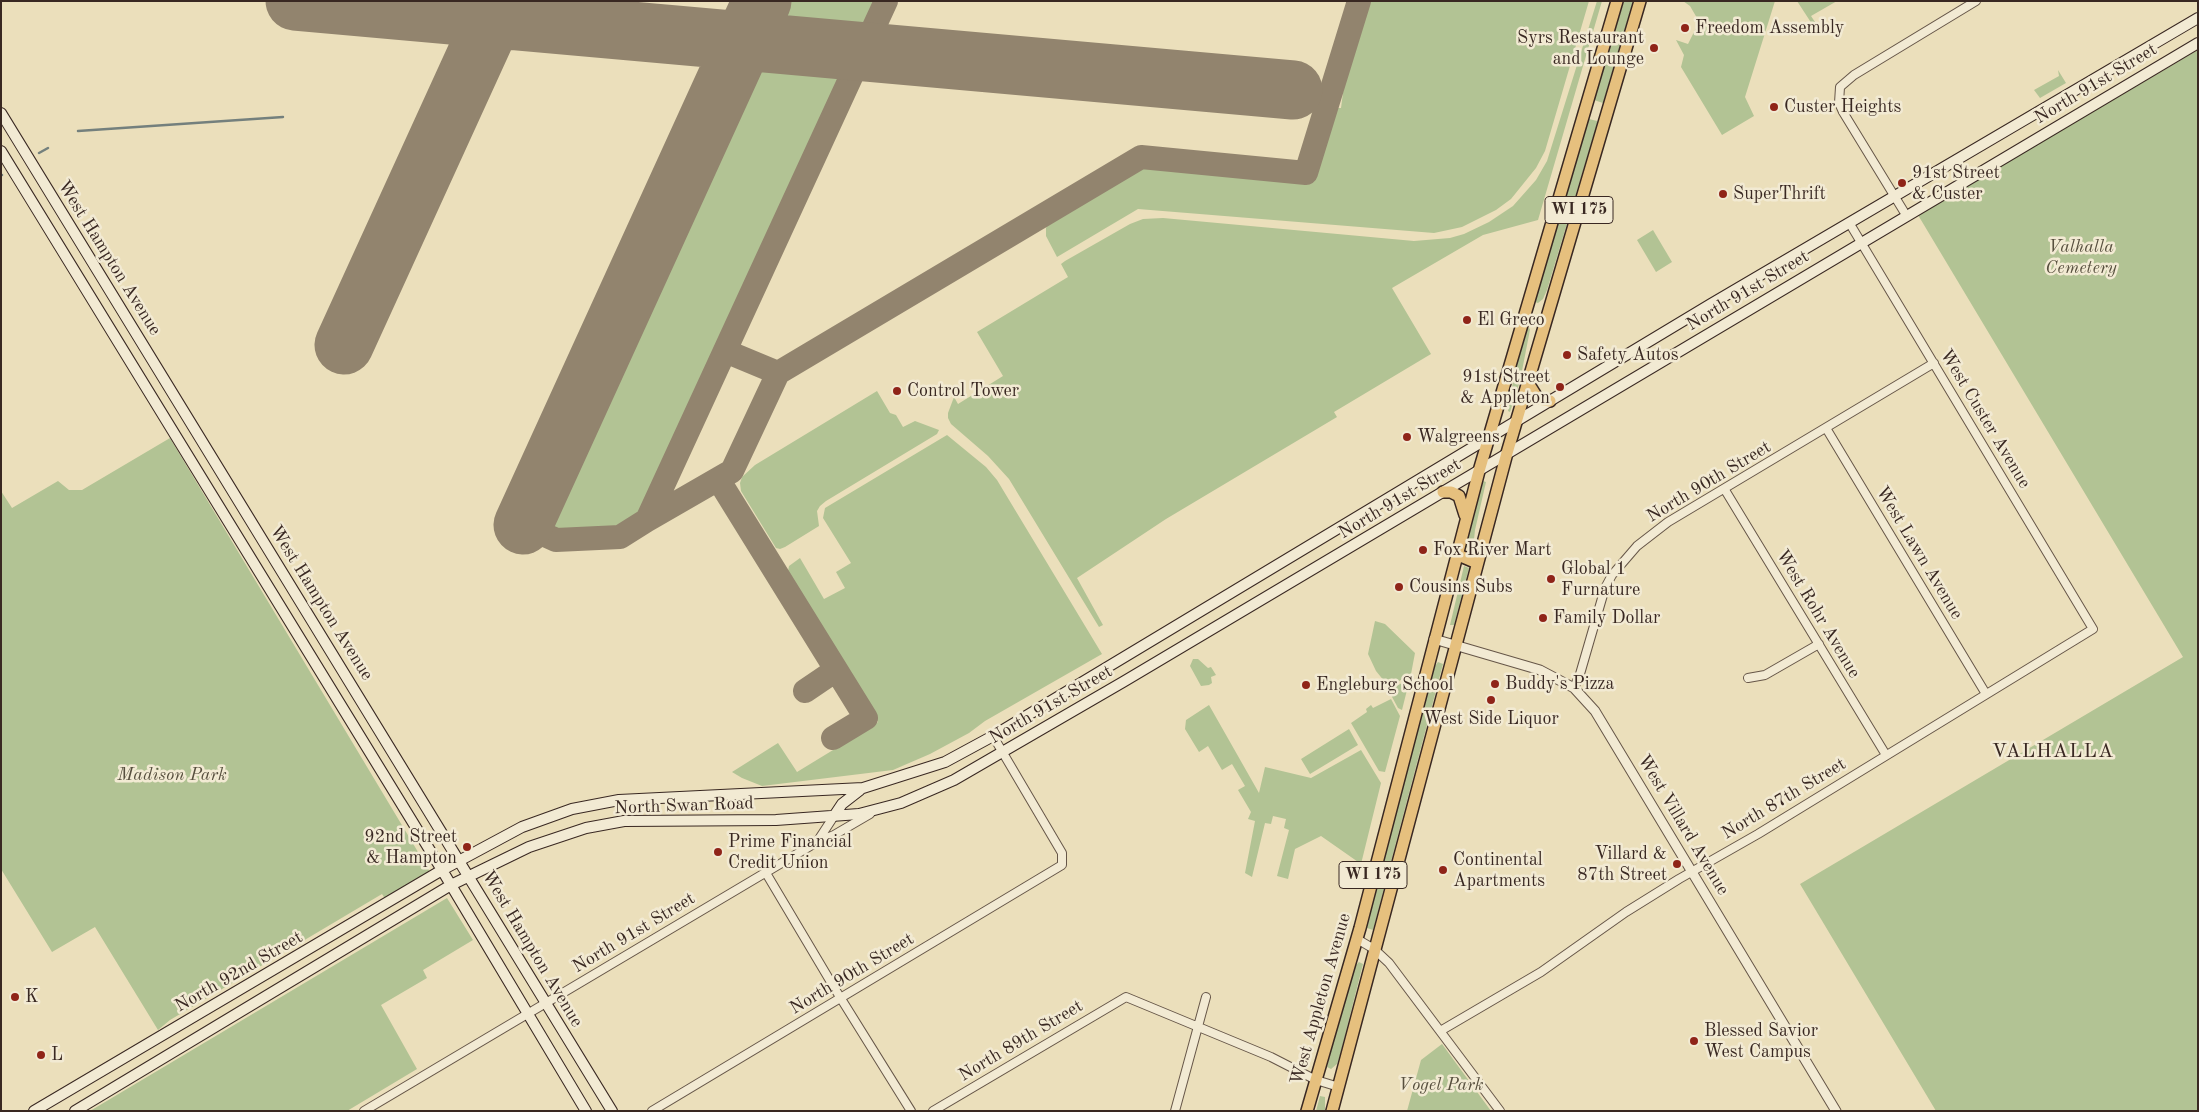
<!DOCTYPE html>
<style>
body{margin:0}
#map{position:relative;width:2199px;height:1112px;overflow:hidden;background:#ebdfbb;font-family:"Old Standard TT",serif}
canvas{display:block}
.frame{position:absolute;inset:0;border:2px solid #392822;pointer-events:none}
</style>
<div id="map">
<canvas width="2199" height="1112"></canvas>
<div class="frame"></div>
</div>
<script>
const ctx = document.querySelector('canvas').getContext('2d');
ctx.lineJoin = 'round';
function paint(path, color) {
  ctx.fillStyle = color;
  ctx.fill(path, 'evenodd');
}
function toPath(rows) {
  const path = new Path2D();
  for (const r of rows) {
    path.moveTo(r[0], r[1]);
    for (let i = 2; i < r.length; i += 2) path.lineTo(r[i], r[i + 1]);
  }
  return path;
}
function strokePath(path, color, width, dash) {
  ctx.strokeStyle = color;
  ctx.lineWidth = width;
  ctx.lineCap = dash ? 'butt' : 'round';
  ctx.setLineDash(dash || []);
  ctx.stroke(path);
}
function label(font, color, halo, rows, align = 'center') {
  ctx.font = font + ' "Old Standard TT",serif';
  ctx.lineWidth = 5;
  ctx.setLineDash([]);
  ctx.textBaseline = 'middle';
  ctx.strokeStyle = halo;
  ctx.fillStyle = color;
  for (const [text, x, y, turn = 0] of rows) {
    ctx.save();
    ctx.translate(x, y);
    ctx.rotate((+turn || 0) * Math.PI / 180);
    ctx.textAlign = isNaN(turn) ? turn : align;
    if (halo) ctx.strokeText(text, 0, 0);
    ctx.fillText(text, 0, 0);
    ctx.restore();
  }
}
paint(toPath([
 [781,1,877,1,869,18,861,28,853,33,836,34,780,27,776,14],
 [1368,1,1589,1,1545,151,1536,168,1511,199,1496,210,1462,227,1434,233,1138,209,1057,257,1046,236,1046,228,1049,222,1123,176,1142,168,1164,166,1313,180,1336,108,1341,108,1346,70],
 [1597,1,1602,1,1538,220,1483,235,1392,288,1431,354,1334,412,1337,417,1166,519,1077,578,1103,625,1099,627,1009,479,988,456,951,424,948,418,948,413,954,397,958,404,1003,376,977,332,1068,277,1061,264,1065,261,1130,224,1143,219,1163,218,1414,241,1450,238,1464,234,1489,222,1513,206,1536,180,1547,161],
 [1624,1,1633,1,1603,103,1594,100],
 [1683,1,1775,1,1745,97,1754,116,1722,135,1681,67,1684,55,1676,40,1688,44,1696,28,1697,18,1690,6],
 [1797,1,1837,1,1811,16,1815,22,1812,24],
 [2198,50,2198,1111,1936,1111,1800,884,2183,657,1918,215],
 [770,58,832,63,838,67,841,77,647,504,635,518,623,526,602,530,553,528,547,522,546,515,742,85,753,65,760,60],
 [2058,70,2066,83,2040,98,2034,90,2059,76],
 [1589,119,1597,121,1597,124,1547,290,1543,299,1538,303,1535,302,1535,297],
 [1653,230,1672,262,1656,272,1637,240],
 [1527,327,1530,329,1529,335,1520,381,1510,412,1508,411,1517,358],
 [877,391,890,413,896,415,903,427,915,421,939,430,937,434,826,501,820,506,817,511,819,526,785,547,780,549,776,548,741,491,740,483,742,477,755,465],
 [947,435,986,467,997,480,1102,654,985,721,969,733,930,754,893,770,762,786,742,778,732,772,778,743,797,772,838,747,837,745,862,729,865,731,878,722,788,571,789,566,800,558,824,599,845,588,836,572,851,563,823,518,825,508],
 [170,438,433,877,388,903,382,894,170,1020,158,1030,95,927,52,952,1,869,1,491,12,508,58,481,69,490,82,490],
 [1483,481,1486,482,1475,530,1473,549,1465,547,1465,543],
 [1464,566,1469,568,1454,625,1450,625],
 [1375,621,1385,624,1415,653,1411,674,1389,687,1376,671,1368,654],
 [1193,659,1198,659,1208,668,1211,667,1216,675,1211,677,1212,683,1209,685,1201,686,1190,666],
 [1438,662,1443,664,1373,930,1367,928,1366,922,1432,670],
 [1405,681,1409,682,1402,710,1398,708,1391,695,1392,689],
 [1391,699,1400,716,1385,772,1379,771,1351,723,1367,712,1366,709,1371,705,1373,708],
 [1209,705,1259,793,1265,767,1311,778,1361,750,1381,783,1361,864,1321,836,1295,849,1288,879,1277,876,1289,830,1284,828,1286,819,1273,816,1271,824,1265,823,1252,877,1245,873,1255,821,1248,819,1251,812,1238,790,1245,786,1232,764,1222,770,1208,746,1199,752,1185,729,1186,720],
 [1349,729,1358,745,1310,774,1301,759],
 [447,898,473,940,423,970,427,978,381,1005,417,1069,347,1111,90,1111],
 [1359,962,1363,964,1340,1055,1337,1064,1331,1069,1327,1067,1350,976,1354,967],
 [1442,1044,1491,1111,1407,1111,1421,1060],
 [1320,1096,1325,1097,1325,1111,1316,1111]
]), '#b2c394');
strokePath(toPath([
 [78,131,283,117],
 [39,153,48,148],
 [1,175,2,175]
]), '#74807d', 2.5);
strokePath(toPath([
 [744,41,864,52],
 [725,351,778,373],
 [718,479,866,718,833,738],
 [647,520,732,471,778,373,1141,157,1306,173,1359,1],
 [523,525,556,540,620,537,647,520,886,1],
 [805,691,836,670]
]), '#92846e', 24);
strokePath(toPath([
 [295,1,1293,90],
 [344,345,501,1],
 [523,525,762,1]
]), '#92846e', 59);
const minor = toPath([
 [1906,215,1843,112,1839,103,1840,87,1854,75,1976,1],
 [1826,428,1986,694],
 [1725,490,1886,755],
 [1748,678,1765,675,1819,644],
 [1574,688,1580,674,1605,588,1612,575,1637,546,1668,522,1934,363],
 [817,842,834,816],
 [766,873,835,989,911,1111],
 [1357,939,1374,949,1389,963,1500,1111],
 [1442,1030,1541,972,1626,912,1679,879,1758,834,2093,629,1850,224],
 [364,1111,817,842,834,835,870,814],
 [652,1111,1062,865,1062,853,993,736],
 [933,1111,1126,997,1271,1057,1316,1080,1339,1087],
 [1175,1111,1206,997]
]);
const tertiary = toPath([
 [1434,639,1540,670,1574,688,1595,711,1836,1111]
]);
const secondary = toPath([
 [1,113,612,1111],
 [1,151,442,870,586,1111],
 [834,816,842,804,860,790],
 [34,1111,442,870,522,827,572,809,619,800,863,788,945,762,993,736,1711,304,2198,18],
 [75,1111,451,885,529,847,586,828,624,821,776,820,859,814,901,803,954,780,1123,682,2198,43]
]);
const primary = toPath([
 [1528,383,1538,399,1550,401],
 [1443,492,1451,492,1459,496,1465,515],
 [1456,554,1477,563],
 [1307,1111,1360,928,1479,471,1617,1],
 [1332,1111,1507,453,1640,1]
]);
strokePath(minor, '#665648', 10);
strokePath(tertiary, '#665648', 11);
strokePath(secondary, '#392822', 12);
strokePath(primary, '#392822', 14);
strokePath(minor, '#f2ead3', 8);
strokePath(tertiary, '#f2ead3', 9);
strokePath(secondary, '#f2ead3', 10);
strokePath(primary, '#e6c07e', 11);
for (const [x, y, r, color] of [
 [1685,28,5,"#8f2418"],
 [1654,48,5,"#8f2418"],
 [1774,107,5,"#8f2418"],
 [1902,183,5,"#8f2418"],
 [1723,194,5,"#8f2418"],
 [1467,320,5,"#8f2418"],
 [1567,355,5,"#8f2418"],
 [1560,387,5,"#8f2418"],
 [897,391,5,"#8f2418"],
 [1407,437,5,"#8f2418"],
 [1423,550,5,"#8f2418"],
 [1551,579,5,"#8f2418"],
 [1399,587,5,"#8f2418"],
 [1543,618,5,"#8f2418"],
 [1495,684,5,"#8f2418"],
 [1306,685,5,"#8f2418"],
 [1491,700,5,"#8f2418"],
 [467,847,5,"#8f2418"],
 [718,852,5,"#8f2418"],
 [1677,864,5,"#8f2418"],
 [1443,870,5,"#8f2418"],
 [15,997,5,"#8f2418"],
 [1694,1041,5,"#8f2418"],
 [41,1055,5,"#8f2418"]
]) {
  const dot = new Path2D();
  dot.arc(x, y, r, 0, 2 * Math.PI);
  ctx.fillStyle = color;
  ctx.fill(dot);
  strokePath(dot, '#f2ead3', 2);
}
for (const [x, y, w] of [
 [1579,210,68],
 [1373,875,68]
]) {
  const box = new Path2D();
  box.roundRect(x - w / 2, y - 13.5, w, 27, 4);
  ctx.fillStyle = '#f2ead3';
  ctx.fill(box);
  strokePath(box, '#392822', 1);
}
label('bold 16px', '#392822', null, [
 ["WI 175",1579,210],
 ["WI 175",1373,875]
]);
label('18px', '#392822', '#f2ead3', [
 ["Freedom Assembly",1695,28],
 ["Syrs Restaurant",1644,38,"right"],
 ["and Lounge",1644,59,"right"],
 ["Custer Heights",1784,107],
 ["91st Street",1912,173],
 ["& Custer",1912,194],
 ["SuperThrift",1733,194],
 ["El Greco",1477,320],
 ["Safety Autos",1577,355],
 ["91st Street",1550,377,"right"],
 ["& Appleton",1550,398,"right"],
 ["Control Tower",907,391],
 ["Walgreens",1417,437],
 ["Fox River Mart",1433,550],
 ["Global 1",1561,569],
 ["Furnature",1561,590],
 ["Cousins Subs",1409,587],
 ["Family Dollar",1553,618],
 ["Buddy's Pizza",1505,684],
 ["Engleburg School",1316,685],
 ["West Side Liquor",1491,719,"center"],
 ["92nd Street",457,837,"right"],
 ["& Hampton",457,858,"right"],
 ["Prime Financial",728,842],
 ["Credit Union",728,863],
 ["Villard &",1667,854,"right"],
 ["87th Street",1667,875,"right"],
 ["Continental",1453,860],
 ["Apartments",1453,881],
 ["K",25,997],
 ["Blessed Savior",1704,1031],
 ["West Campus",1704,1052],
 ["L",51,1055]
], 'left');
label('18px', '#392822', '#f2ead3', [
 ["North 91st Street",2096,84,-31],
 ["West Hampton Avenue",109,258,58],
 ["North 91st Street",1748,291,-31],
 ["West Custer Avenue",1985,419,59],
 ["North 90th Street",1709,482,-31],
 ["North 91st Street",1400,499,-31],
 ["West Lawn Avenue",1919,553,59],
 ["West Hampton Avenue",321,603,58],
 ["West Rohr Avenue",1818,614,59],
 ["North 91st Street",1051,705,-30],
 ["North 87th Street",1784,799,-31],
 ["North Swan Road",684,806,-2],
 ["West Villard Avenue",1683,825,59],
 ["North 91st Street",634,933,-31],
 ["West Hampton Avenue",532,949,59],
 ["North 92nd Street",239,972,-30],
 ["North 90th Street",852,974,-31],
 ["West Appleton Avenue",1321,999,-74],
 ["North 89th Street",1021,1041,-31]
]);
label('italic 18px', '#574f3e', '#f2ead3', [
 ["Valhalla",2081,247],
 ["Cemetery",2081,268],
 ["Madison Park",172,775],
 ["Vogel Park",1441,1085]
]);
ctx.letterSpacing = '1px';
label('20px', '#392822', '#f2ead3', [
 ["VALHALLA",2053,752]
]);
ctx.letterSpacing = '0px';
</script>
